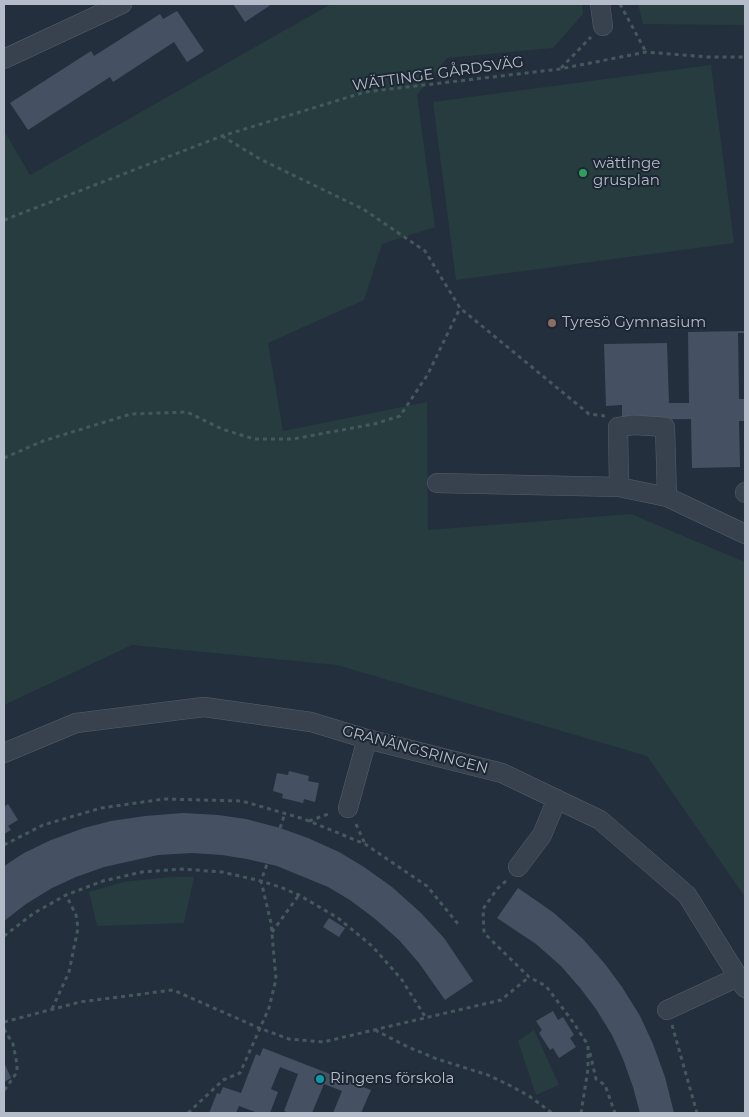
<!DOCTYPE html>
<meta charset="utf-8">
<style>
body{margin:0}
#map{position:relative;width:749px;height:1117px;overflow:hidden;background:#242f3e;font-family:Montserrat,sans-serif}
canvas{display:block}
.frame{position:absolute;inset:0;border:5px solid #b4bcc9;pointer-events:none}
</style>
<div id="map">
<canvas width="749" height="1117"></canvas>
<div class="frame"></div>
</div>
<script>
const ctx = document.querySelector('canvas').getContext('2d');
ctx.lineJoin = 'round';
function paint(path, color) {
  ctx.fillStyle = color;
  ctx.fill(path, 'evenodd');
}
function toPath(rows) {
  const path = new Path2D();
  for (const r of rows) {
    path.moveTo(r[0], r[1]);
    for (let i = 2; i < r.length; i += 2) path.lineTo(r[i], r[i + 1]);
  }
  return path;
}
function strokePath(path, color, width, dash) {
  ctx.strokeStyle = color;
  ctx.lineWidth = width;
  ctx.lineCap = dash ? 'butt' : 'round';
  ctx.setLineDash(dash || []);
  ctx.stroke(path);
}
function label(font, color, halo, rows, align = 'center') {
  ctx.font = font + ' Montserrat,sans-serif';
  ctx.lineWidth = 4;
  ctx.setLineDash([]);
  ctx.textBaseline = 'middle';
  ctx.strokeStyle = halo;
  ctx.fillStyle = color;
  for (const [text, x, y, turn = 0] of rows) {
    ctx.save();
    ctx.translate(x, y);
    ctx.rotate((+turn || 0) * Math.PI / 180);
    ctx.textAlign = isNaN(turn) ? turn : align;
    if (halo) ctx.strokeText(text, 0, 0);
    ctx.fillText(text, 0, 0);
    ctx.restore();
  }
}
paint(toPath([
 [331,4,582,4,583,14,553,48,447,58,417,95,435,227,382,244,364,300,268,343,283,431,427,402,428,530,631,514,745,562,745,897,647,756,337,665,132,645,4,705,4,131,30,175],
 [638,4,745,4,745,25,643,24],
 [711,65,734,243,456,280,433,102],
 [171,877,194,877,184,923,97,926,89,892,123,882],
 [534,1030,559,1085,536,1095,518,1041]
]), '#263c3f');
paint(toPath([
 [233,4,272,4,245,22],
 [177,11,204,51,187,62,174,42,113,82,110,77,28,130,10,103,91,51,94,56,160,14,163,19],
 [745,331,745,333,738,333,739,399,745,399,745,421,739,421,740,467,692,468,691,419,622,420,622,405,606,406,604,344,667,343,669,403,689,403,688,332],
 [289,771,309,776,308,781,319,783,315,802,304,799,303,803,282,798,283,794,273,791,277,773,288,775],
 [8,804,18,820,8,826,11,830,4,834,4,807],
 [183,813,218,815,246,819,280,828,308,838,339,852,364,867,392,887,421,913,444,938,473,981,445,1000,419,963,399,940,374,918,350,900,328,887,277,866,247,859,222,855,192,853,158,855,104,867,76,877,52,888,26,904,4,921,4,866,24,853,51,840,84,828,111,821,145,816],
 [518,888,554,913,583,939,605,964,622,987,640,1016,653,1044,665,1077,674,1113,640,1113,633,1087,623,1059,612,1035,596,1009,581,989,561,966,536,944,497,918],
 [329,918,345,928,339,937,323,927],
 [553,1011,558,1020,563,1017,574,1035,570,1038,576,1047,559,1058,553,1048,550,1050,539,1033,542,1030,536,1021],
 [263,1048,371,1090,361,1113,333,1113,342,1091,324,1084,312,1113,289,1113,284,1111,298,1074,280,1067,271,1089,278,1092,270,1113,258,1113,239,1106,236,1113,209,1113,217,1093,220,1094,223,1087,241,1093,256,1054,260,1056],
 [4,1062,11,1078,4,1082]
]), '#455162');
const minor = toPath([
 [600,4,603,26],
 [4,59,122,4],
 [437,483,619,487,667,497,745,534],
 [619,487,618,427,634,425,665,427,667,497],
 [745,492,745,493],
 [4,753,76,723,204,707,311,722,367,739,502,773,600,820,687,895,745,988],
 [348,808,367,739],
 [518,867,542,835,557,799],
 [667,1010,738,977]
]);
strokePath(minor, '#565f6c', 20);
strokePath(toPath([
 [620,4,646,52],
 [561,68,591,37],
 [222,136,260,159,363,209,425,251,460,308,589,414,605,416],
 [4,220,222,136,365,92,560,69,646,52,708,57,745,57],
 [4,458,43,441,131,414,187,412,222,429,254,439,293,439,374,424,400,416,428,374,460,308],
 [309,821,331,813],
 [356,824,365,844],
 [280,828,285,813],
 [4,845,43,825,101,808,164,799,242,801,304,819,365,844,427,886,458,924],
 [506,881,497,889,483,909,484,933,529,977,546,986,573,1022,588,1045,588,1069,581,1113],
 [272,932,299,895],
 [4,936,34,913,66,895,103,881,142,872,182,869,222,872,261,881,280,887,299,895,338,918,372,946,402,980,426,1018],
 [52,1009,69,972,78,928,76,915,66,895],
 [4,1022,80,1002,173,990,259,1028,289,1039,323,1042,501,1000,529,977],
 [672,1025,697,1113],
 [4,1029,13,1044,17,1064,17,1072,4,1091],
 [375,1030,408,1047,437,1059,488,1075,509,1085,529,1096,552,1113],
 [590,1053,596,1079,605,1085,615,1113],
 [188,1113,223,1080,240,1073,269,1008,276,979,271,923,261,881,267,864]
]), '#44595c', 3, [4, 4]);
strokePath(minor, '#38414e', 19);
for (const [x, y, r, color] of [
 [583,173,5,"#2e9e5b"],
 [552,323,5,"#8d6e63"],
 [320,1079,5,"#0f9aa8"]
]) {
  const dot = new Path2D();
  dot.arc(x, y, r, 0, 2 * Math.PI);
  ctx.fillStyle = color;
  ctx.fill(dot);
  strokePath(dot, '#1d2633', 2);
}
label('15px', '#b4bcc9', '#1d2633', [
 ["WÄTTINGE GÅRDSVÄG",438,74,-8],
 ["GRANÄNGSRINGEN",415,750,15]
]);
label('15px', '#b4bcc9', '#1d2633', [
 ["wättinge",593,164],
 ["grusplan",593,181],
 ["Tyresö Gymnasium",562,323],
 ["Ringens förskola",330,1079]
], 'left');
</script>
